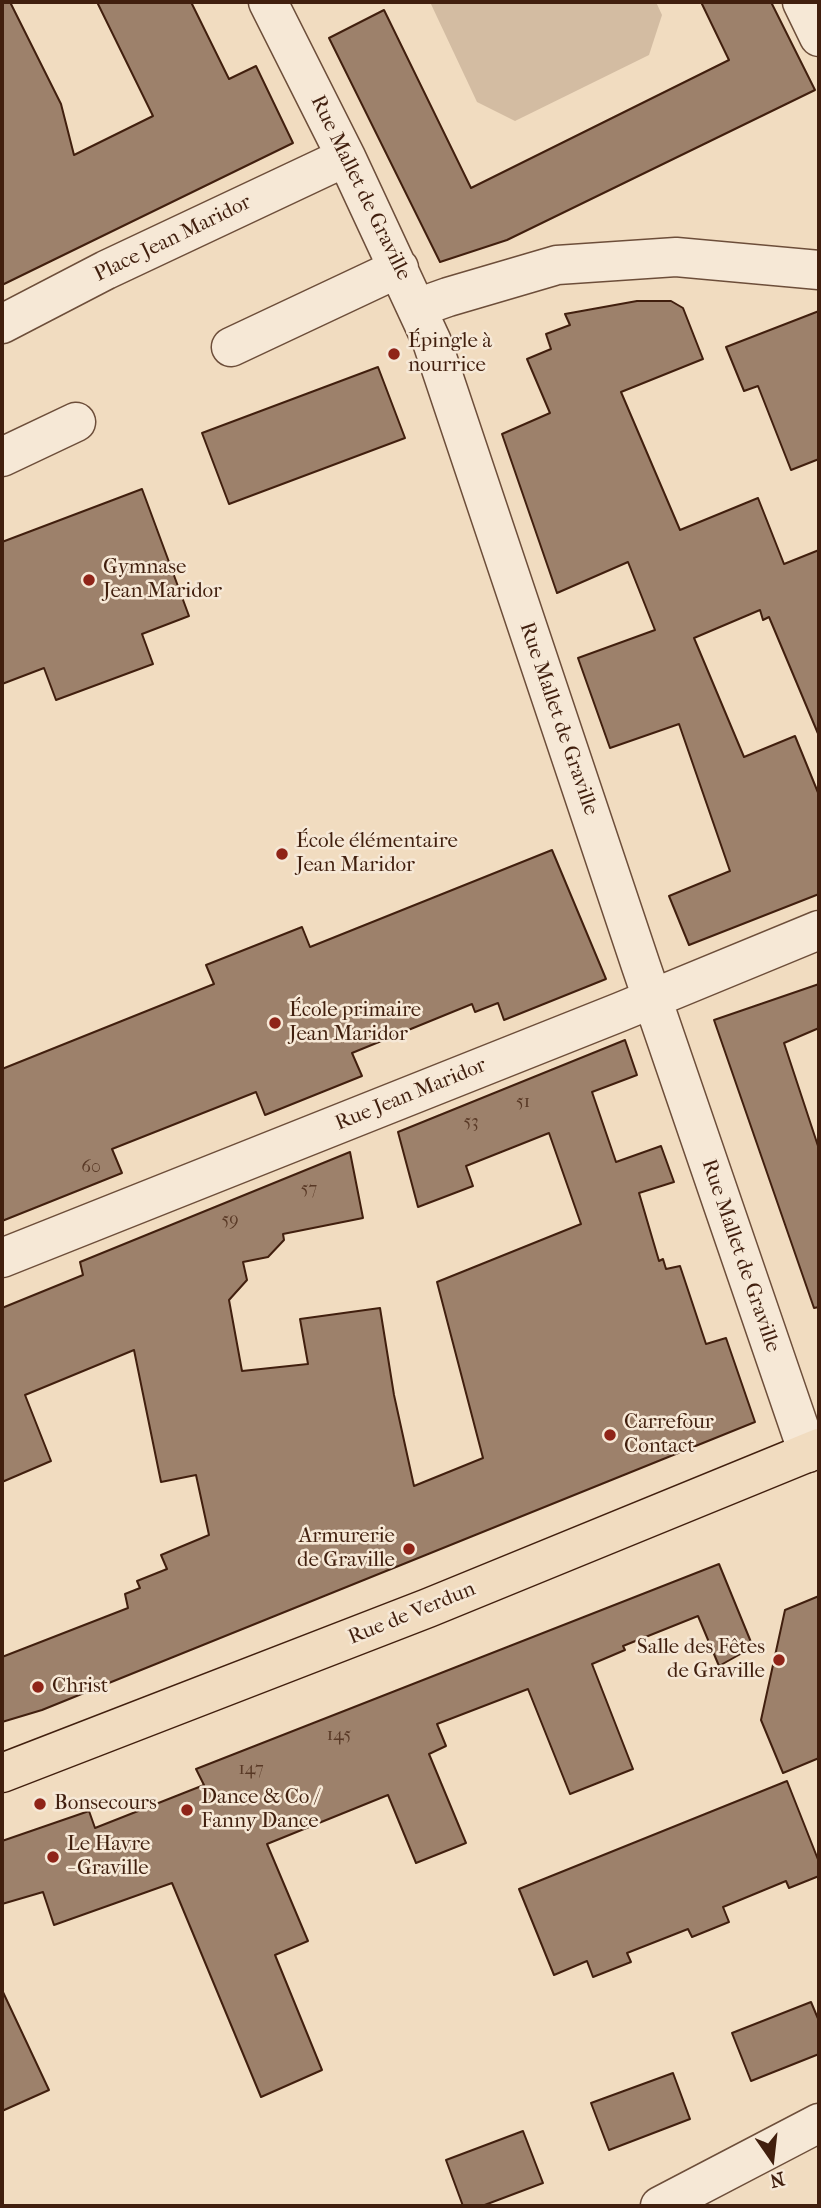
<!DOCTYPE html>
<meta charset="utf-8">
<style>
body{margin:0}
#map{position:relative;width:821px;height:2208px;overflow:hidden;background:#f1dcc0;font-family:"IM FELL French Canon",serif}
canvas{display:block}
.frame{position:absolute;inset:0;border:4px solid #411f0e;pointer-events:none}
.north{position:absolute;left:737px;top:2124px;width:70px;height:70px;-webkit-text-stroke:5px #f6e8d6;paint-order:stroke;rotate:166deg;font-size:19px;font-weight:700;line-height:28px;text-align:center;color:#411f0e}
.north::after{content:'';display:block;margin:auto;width:24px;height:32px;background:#411f0e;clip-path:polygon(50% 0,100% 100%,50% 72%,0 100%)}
</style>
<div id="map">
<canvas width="821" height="2208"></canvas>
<div class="frame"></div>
<div class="north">N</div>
</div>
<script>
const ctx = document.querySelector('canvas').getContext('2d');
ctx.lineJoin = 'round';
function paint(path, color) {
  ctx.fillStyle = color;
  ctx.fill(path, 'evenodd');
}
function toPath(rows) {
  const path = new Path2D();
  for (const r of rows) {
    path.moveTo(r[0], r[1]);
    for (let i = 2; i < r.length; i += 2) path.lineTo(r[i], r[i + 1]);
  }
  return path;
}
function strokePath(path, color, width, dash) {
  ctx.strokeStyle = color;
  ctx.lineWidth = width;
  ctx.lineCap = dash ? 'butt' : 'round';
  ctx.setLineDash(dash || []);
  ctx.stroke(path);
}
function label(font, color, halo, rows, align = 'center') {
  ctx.font = font + ' "IM FELL French Canon",serif';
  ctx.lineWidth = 5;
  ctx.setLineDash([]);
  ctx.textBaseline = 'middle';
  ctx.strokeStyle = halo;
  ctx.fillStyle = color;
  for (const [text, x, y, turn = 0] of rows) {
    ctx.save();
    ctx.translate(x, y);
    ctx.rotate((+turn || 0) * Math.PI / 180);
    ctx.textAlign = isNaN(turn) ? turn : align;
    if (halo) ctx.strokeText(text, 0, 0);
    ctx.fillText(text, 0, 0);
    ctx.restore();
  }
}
paint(toPath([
 [430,2,656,2,662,15,649,55,515,121,477,102]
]), '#d3bca2');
const building = toPath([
 [2,2,10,2,61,104,74,155,153,116,97,2,191,2,229,79,256,66,293,143,2,285,2,2],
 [701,2,771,2,815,90,507,240,440,262,329,38,384,10,471,188,729,60,701,2],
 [637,301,671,301,683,308,703,359,621,392,680,530,758,498,784,564,819,550,819,736,769,617,763,620,760,610,694,638,744,757,795,736,819,795,819,894,689,945,669,896,730,871,679,724,610,748,578,658,655,630,628,562,557,593,502,434,550,413,527,359,551,349,546,334,570,325,565,314,637,301],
 [819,311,819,459,791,470,758,386,744,391,726,347,819,311],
 [378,367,405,438,229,504,202,433,378,367],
 [142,489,189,616,142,634,153,664,56,700,44,668,2,684,2,542,142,489],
 [552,850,606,979,504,1020,498,1003,475,1012,472,1004,352,1053,362,1076,265,1115,256,1092,112,1149,122,1173,2,1221,2,1069,214,984,206,965,302,927,310,947,552,850],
 [819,984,819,1028,784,1043,819,1149,819,1307,814,1308,714,1020,819,984],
 [625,1040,637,1075,592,1092,616,1162,661,1146,674,1182,639,1193,659,1261,663,1259,666,1269,680,1266,706,1344,726,1338,755,1422,42,1710,2,1722,2,1657,128,1608,125,1594,140,1588,137,1581,167,1569,161,1555,209,1535,196,1475,161,1482,134,1350,25,1395,51,1461,2,1482,2,1308,83,1275,80,1262,350,1152,363,1218,283,1234,284,1240,268,1257,243,1262,247,1280,229,1300,242,1371,308,1364,300,1319,380,1308,394,1395,414,1486,483,1458,437,1282,581,1224,549,1133,466,1166,473,1186,418,1207,398,1132,625,1040],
 [719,1564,753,1647,719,1666,698,1616,623,1646,625,1650,592,1664,633,1769,570,1794,528,1689,437,1724,446,1746,429,1754,466,1843,416,1863,388,1795,267,1844,308,1941,275,1955,322,2070,261,2097,172,1883,54,1925,43,1892,2,1904,2,1841,89,1811,95,1828,204,1785,196,1769,719,1564],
 [819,1596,819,1758,783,1773,761,1720,785,1610,819,1596],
 [787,1781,819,1862,819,1876,789,1888,786,1881,723,1907,729,1922,692,1937,688,1929,627,1953,631,1962,593,1977,587,1961,554,1975,519,1889,787,1781],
 [2,1990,49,2090,2,2111,2,1990],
 [811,2002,819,2021,819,2054,751,2081,732,2033,811,2002],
 [673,2073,690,2119,609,2150,591,2103,673,2073],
 [523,2131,543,2183,482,2206,463,2206,446,2160,523,2131]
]);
paint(building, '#9d816b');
strokePath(building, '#411f0e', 2);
const minor = toPath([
 [268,2,346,157,432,342,641,966,808,1453],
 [802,2,819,37],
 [417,308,448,297,557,265,676,257,819,270],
 [2,324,106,270,346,157],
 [231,347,399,268],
 [2,457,76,422],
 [2,1258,620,1012,819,930],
 [660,2206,819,2123]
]);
const major = toPath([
 [2,1773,428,1608,819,1448]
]);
strokePath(minor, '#6d4e3a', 41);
strokePath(major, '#411f0e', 41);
strokePath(minor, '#f6e8d6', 38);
strokePath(major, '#f1dcc0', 38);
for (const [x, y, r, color] of [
 [394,354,7,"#8f2418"],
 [89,580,7,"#8f2418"],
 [282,854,7,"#8f2418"],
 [275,1023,7,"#8f2418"],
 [610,1435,7,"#8f2418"],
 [409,1549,7,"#8f2418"],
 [779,1660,7,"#8f2418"],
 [38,1687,7,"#8f2418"],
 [40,1804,7,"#8f2418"],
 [187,1810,7,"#8f2418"],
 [53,1857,7,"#8f2418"]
]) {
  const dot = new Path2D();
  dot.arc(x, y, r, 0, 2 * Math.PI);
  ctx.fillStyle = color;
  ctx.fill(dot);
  strokePath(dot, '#f6e8d6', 2.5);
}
label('18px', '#583825', null, [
 ["51",523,1103],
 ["53",471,1123],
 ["60",91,1168],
 ["57",309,1190],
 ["59",230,1221],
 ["145",339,1736],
 ["147",251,1770]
]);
label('21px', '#411f0e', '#f6e8d6', [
 ["Rue Mallet de Graville",360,188,64],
 ["Place Jean Maridor",173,239,-26],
 ["Rue Mallet de Graville",558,719,71],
 ["Rue Jean Maridor",411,1095,-22],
 ["Rue Mallet de Graville",740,1256,71],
 ["Rue de Verdun",412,1614,-22]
]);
label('21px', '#411f0e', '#f6e8d6', [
 ["Épingle à",408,342],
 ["nourrice",408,366],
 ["Gymnase",103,568],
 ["Jean Maridor",103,592],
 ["École élémentaire",296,842],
 ["Jean Maridor",296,866],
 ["École primaire",289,1011],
 ["Jean Maridor",289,1035],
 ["Carrefour",624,1423],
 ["Contact",624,1447],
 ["Armurerie",395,1537,"right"],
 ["de Graville",395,1561,"right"],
 ["Salle des Fêtes",765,1648,"right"],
 ["de Graville",765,1672,"right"],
 ["Christ",52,1687],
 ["Dance & Co /",201,1798],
 ["Fanny Dance",201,1822],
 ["Bonsecours",54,1804],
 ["Le Havre",67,1845],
 ["- Graville",67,1869]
], 'left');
</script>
